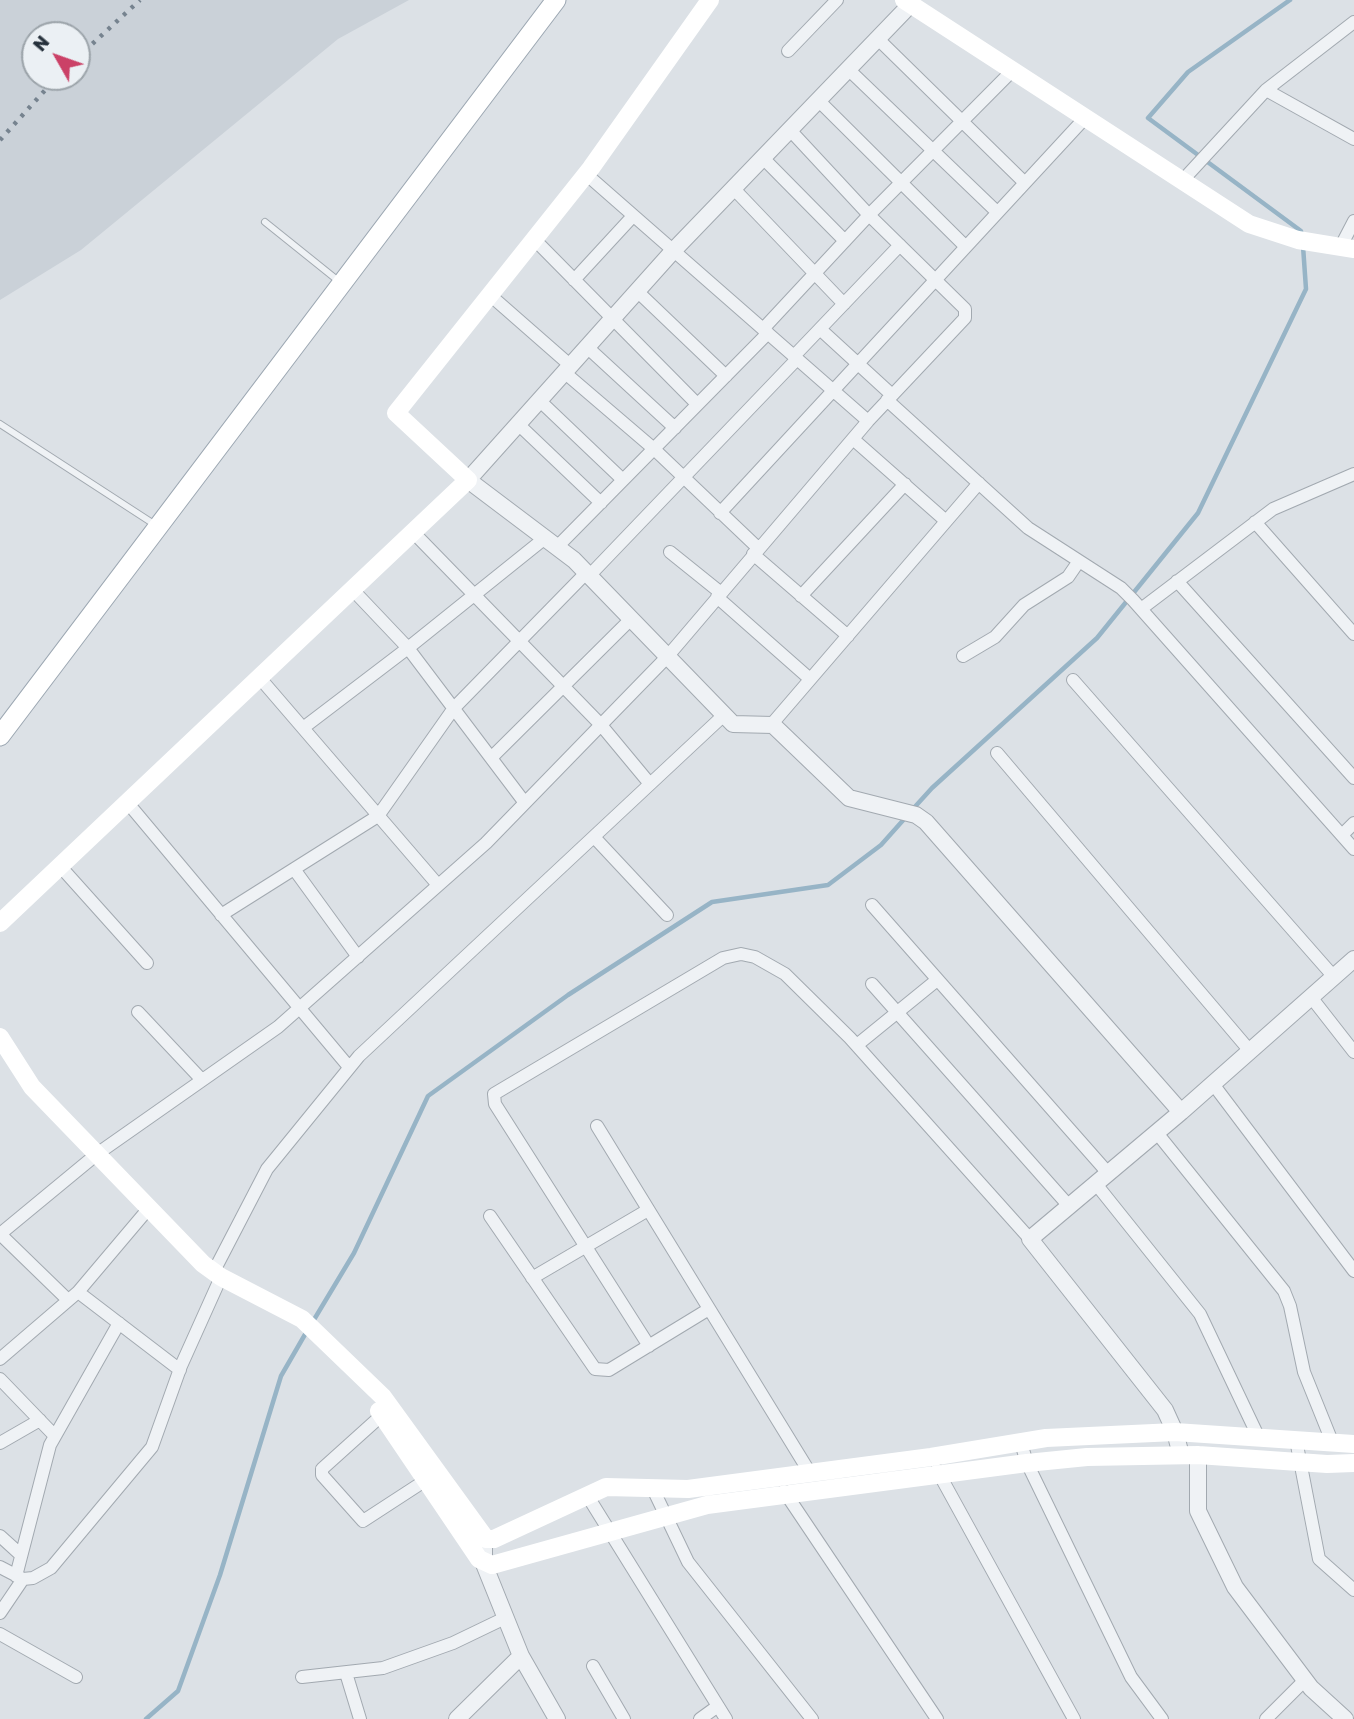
<!DOCTYPE html>
<style>
body{margin:0}
#map{position:relative;width:1354px;height:1719px;overflow:hidden;background:#dce1e6;font-family:Rubik,sans-serif}
canvas{display:block}
.north{position:absolute;left:21px;top:21px;width:70px;height:70px;box-sizing:border-box;background:#ebf0f4;border:2px solid #9ca4aa;border-radius:50%;rotate:310deg;font-size:19px;font-weight:700;line-height:28px;text-align:center;color:#26313c}
.north::after{content:'';display:block;margin:auto;width:24px;height:32px;background:#cb4167;clip-path:polygon(50% 0,100% 100%,50% 72%,0 100%)}
</style>
<div id="map">
<canvas width="1354" height="1719"></canvas>
<div class="north">N</div>
</div>
<script>
const ctx = document.querySelector('canvas').getContext('2d');
ctx.lineJoin = 'round';
function paint(path, color) {
  ctx.fillStyle = color;
  ctx.fill(path, 'evenodd');
}
function toPath(rows) {
  const path = new Path2D();
  for (const r of rows) {
    path.moveTo(r[0], r[1]);
    for (let i = 2; i < r.length; i += 2) path.lineTo(r[i], r[i + 1]);
  }
  return path;
}
function strokePath(path, color, width, dash) {
  ctx.strokeStyle = color;
  ctx.lineWidth = width;
  ctx.lineCap = dash ? 'butt' : 'round';
  ctx.setLineDash(dash || []);
  ctx.stroke(path);
}
paint(toPath([
 [0,0,409,0,338,39,81,250,0,300],
 [35,35,77,35,77,77,35,77]
]), '#cad1d8');
strokePath(toPath([
 [1290,0,1188,72,1148,118,1301,231,1302,238],
 [912,810,932,788,1097,638,1198,513,1306,289,1303,246],
 [312,1323,354,1253,428,1096,568,995,712,902,828,885,881,845,906,817],
 [146,1719,178,1691,220,1575,281,1376,307,1331]
]), '#97b4c6', 4.5);
const service = toPath([
 [265,222,341,283],
 [0,424,157,526]
]);
const minor = toPath([
 [878,39,1024,182],
 [788,51,837,0],
 [848,69,997,212],
 [1266,90,1354,139],
 [818,100,965,246],
 [790,130,869,215,965,309,965,318,868,421],
 [763,158,845,241],
 [1182,181,1266,90,1354,22],
 [733,188,844,304],
 [534,239,697,404],
 [1341,246,1354,221],
 [574,280,633,216],
 [637,291,726,376],
 [490,295,571,366],
 [763,329,869,215,1012,71],
 [820,329,892,395],
 [587,347,675,428],
 [794,356,900,245],
 [564,372,654,449,758,548],
 [539,400,623,480],
 [887,400,1028,528,1121,588,1133,600,1354,849],
 [518,424,601,503],
 [853,439,946,521],
 [720,513,1085,118],
 [1255,522,1354,634],
 [413,532,601,725,650,784],
 [557,547,768,333],
 [670,552,721,593],
 [753,554,848,636],
 [589,576,797,359],
 [1177,581,1354,778],
 [352,589,408,648,525,803],
 [801,596,905,484],
 [717,597,810,679],
 [1141,609,1273,509,1354,474],
 [963,656,995,637,1024,605,1068,577,1079,561],
 [259,677,438,885],
 [1073,680,1334,977],
 [771,725,979,483],
 [303,728,408,648,545,538],
 [997,753,1250,1051],
 [491,758,631,619],
 [127,802,349,1067],
 [1342,835,1354,823],
 [594,837,667,915],
 [60,866,147,963],
 [294,869,358,957],
 [872,905,1108,1173],
 [221,915,378,816,454,708,586,573],
 [872,984,1069,1206],
 [1311,997,1354,1052],
 [138,1012,202,1080],
 [857,1045,937,980],
 [1213,1084,1354,1271],
 [597,1126,810,1473],
 [1157,1133,1284,1291,1290,1306,1304,1372,1333,1444],
 [1096,1184,1200,1314,1258,1436],
 [490,1216,595,1369,609,1370,709,1309],
 [0,1234,97,1154,278,1027,486,843,667,657,868,421,586,174],
 [0,1234,68,1300],
 [214,1271,267,1169,359,1056,724,715],
 [532,1278,648,1210],
 [78,1292,180,1370],
 [649,1346,495,1104,494,1094,723,958,741,954,755,957,785,974,850,1038,1030,1239],
 [0,1359,78,1292,149,1208],
 [0,1379,54,1435],
 [382,1415,322,1469,322,1475,363,1521,426,1480],
 [1296,1440,1319,1559,1354,1590],
 [0,1443,40,1420],
 [1021,1443,1027,1463,1131,1677,1162,1719],
 [937,1470,1074,1719],
 [653,1489,688,1562,812,1719],
 [784,1491,937,1719],
 [587,1495,726,1719],
 [0,1536,21,1555],
 [0,1567,23,1579,33,1578,51,1568,152,1447,181,1366,221,1277],
 [16,1576,50,1445,119,1323],
 [0,1613,23,1579],
 [0,1634,76,1677],
 [593,1666,624,1719],
 [346,1673,360,1719],
 [302,1677,383,1668,453,1643,505,1618],
 [700,1719,718,1706],
 [1266,1719,1305,1680]
]);
const tertiary = toPath([
 [910,5,673,251,468,480,574,560,733,724,773,725,849,798,916,815,926,822,1181,1112],
 [1181,1455,1175,1432,1165,1410,1030,1239,1181,1112,1354,959],
 [1198,1455,1198,1511,1235,1587,1311,1688,1345,1719],
 [521,1656,557,1719],
 [457,1719,521,1656,484,1564,484,1538]
]);
const primary = toPath([
 [0,736,556,0]
]);
strokePath(service, '#a2a9b0', 8);
strokePath(minor, '#a2a9b0', 14);
strokePath(tertiary, '#a2a9b0', 18);
strokePath(primary, '#9ca7b2', 21);
strokePath(service, '#eff2f5', 6);
strokePath(minor, '#eff2f5', 12);
strokePath(tertiary, '#eff2f5', 16);
strokePath(toPath([
 [904,0,1249,224,1298,240,1354,249],
 [0,923,468,480,396,413,591,168,710,0],
 [0,1037,32,1087,203,1264,221,1277,302,1319,383,1397,486,1539,494,1539,606,1487,688,1489,931,1457,1046,1438,1175,1432,1354,1444],
 [379,1411,479,1559,492,1565,707,1505,1027,1463,1087,1457,1198,1455,1327,1464,1354,1463]
]), '#fff', 18);
strokePath(primary, '#fff', 19);
strokePath(toPath([
 [77,58,140,0],
 [0,140,57,77]
]), '#76838f', 4.5, [3.5, 7]);
</script>
